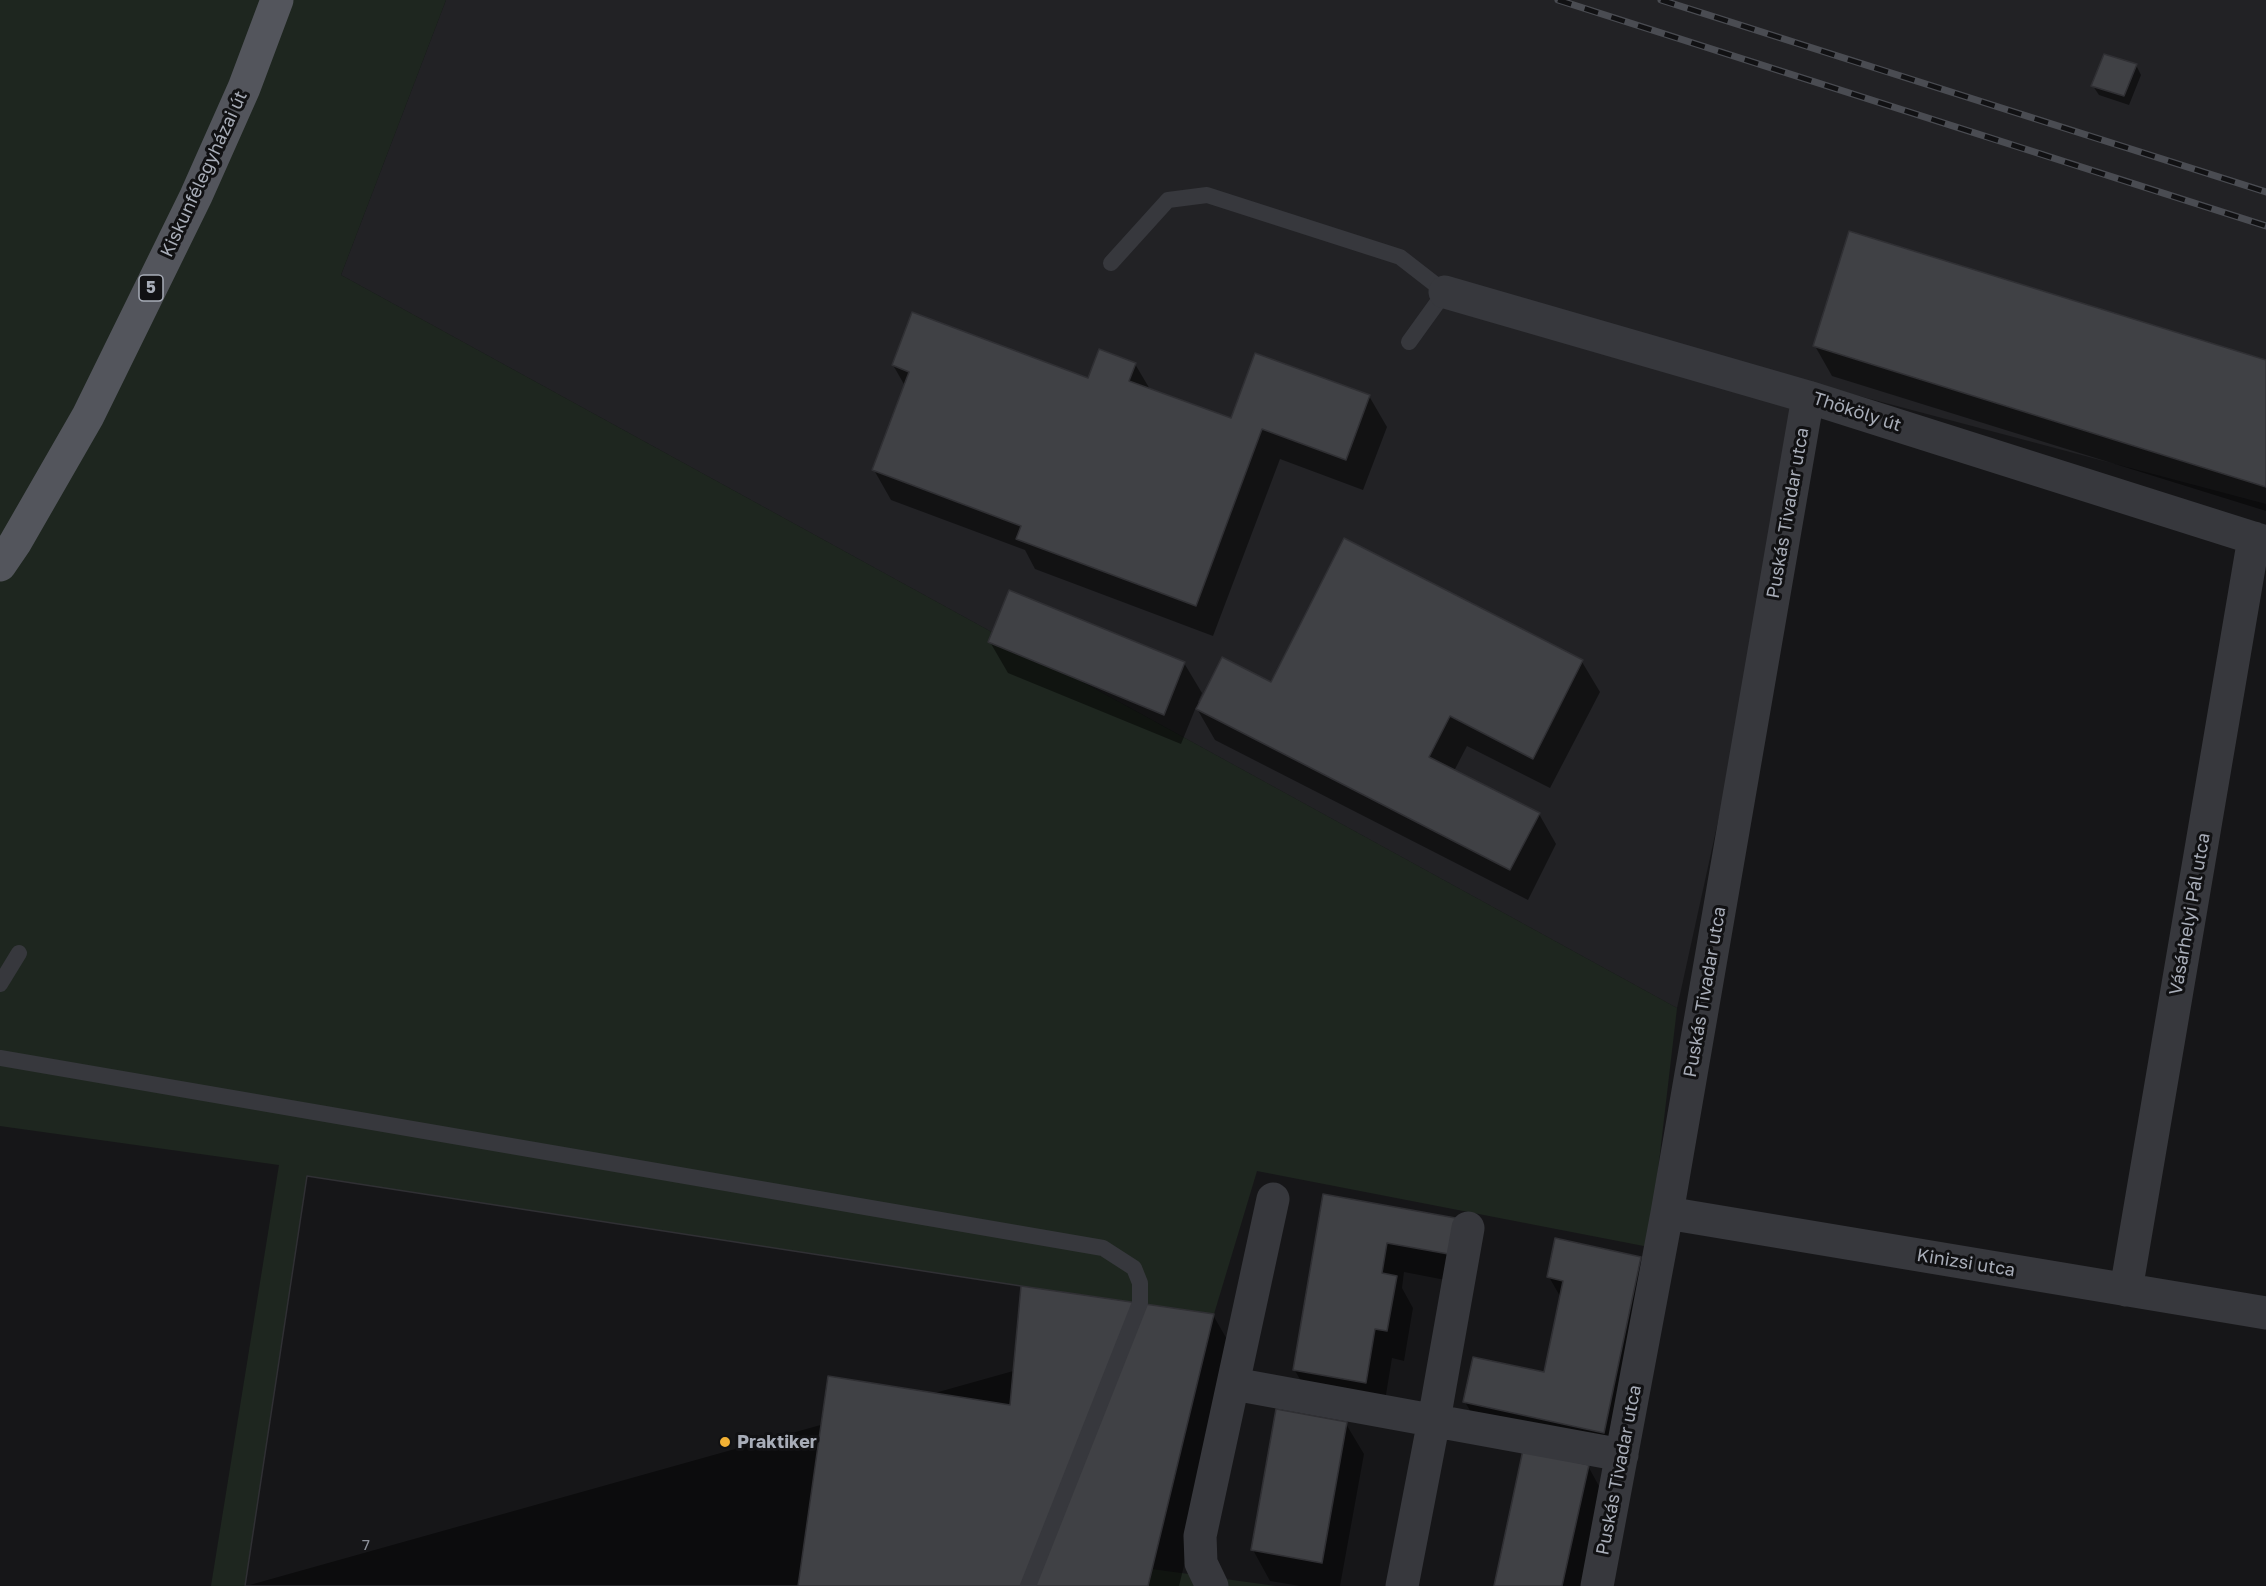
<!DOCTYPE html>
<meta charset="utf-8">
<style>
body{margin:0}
canvas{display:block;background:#161618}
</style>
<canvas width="2266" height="1586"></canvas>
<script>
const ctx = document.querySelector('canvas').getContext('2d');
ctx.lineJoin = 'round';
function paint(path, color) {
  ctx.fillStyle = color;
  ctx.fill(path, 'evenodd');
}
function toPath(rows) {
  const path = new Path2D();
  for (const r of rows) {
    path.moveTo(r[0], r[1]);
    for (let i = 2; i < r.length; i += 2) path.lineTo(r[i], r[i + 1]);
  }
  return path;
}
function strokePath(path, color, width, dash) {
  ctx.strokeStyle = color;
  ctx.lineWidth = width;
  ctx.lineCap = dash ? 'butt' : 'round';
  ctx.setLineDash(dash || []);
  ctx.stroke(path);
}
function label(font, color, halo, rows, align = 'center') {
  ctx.font = font + ' "Golos Text",sans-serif';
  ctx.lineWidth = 6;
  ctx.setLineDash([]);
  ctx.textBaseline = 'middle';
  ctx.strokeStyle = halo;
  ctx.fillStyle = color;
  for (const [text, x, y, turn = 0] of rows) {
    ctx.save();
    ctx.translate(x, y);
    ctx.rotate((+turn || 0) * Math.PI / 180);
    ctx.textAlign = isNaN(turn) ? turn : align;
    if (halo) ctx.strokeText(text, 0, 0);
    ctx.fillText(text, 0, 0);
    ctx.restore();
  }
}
paint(toPath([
 [446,0,2266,0,2266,504,1814,384,1677,1008,341,275]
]), '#222225');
paint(toPath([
 [0,0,446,0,341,275,1677,1008,1649,1247,1257,1171,1214,1314,1021,1286,307,1176,245,1586,211,1586,279,1165,0,1126],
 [1152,1569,1276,1586,1148,1586]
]), '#1e261f');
paint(toPath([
 [2136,65,2141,75,2129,105,2099,95,2093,86],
 [1815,346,2266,362,2266,511,1832,376],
 [1135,364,1151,391,1231,420,1369,396,1387,427,1363,490,1280,459,1213,636,1035,569,1025,550,891,500,874,470,905,386,893,365,1089,380],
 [990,642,1184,663,1202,693,1198,702,1200,703,1271,684,1582,662,1600,692,1550,788,1467,746,1454,771,1539,814,1556,844,1528,900,1215,740,1196,707,1181,744,1008,673],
 [1325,1196,1460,1220,1471,1285,1404,1272,1402,1288,1413,1308,1404,1361,1392,1358,1383,1413,1312,1400,1294,1369],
 [1640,1258,1658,1288,1621,1462,1483,1433,1465,1402,1545,1374,1561,1298,1549,1277],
 [1213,1315,1236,1355,1179,1586,246,1586],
 [1346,1424,1364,1454,1340,1586,1300,1586,1270,1581,1253,1550],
 [1588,1466,1605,1497,1586,1586,1495,1586]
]), '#0007');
const building = toPath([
 [2104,54,2137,64,2124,96,2091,86,2104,54],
 [1849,231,2266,360,2266,487,1813,346,1849,231],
 [912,312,1088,378,1099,349,1136,363,1129,381,1231,418,1255,353,1370,395,1346,460,1262,429,1196,606,1016,539,1021,526,872,470,909,372,892,365,912,312],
 [1344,538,1583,660,1533,759,1450,716,1429,757,1540,813,1510,870,1196,709,1222,657,1271,682,1344,538],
 [1009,590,1185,662,1164,715,988,642,1009,590],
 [307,1176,1021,1286,1214,1314,1148,1586,245,1586,307,1176],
 [307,1176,1021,1286,1010,1405,828,1376,798,1586,245,1586,307,1176],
 [1323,1194,1461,1219,1454,1255,1387,1243,1382,1273,1397,1276,1387,1331,1375,1329,1366,1383,1293,1370,1323,1194],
 [1555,1238,1641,1257,1604,1433,1463,1402,1473,1357,1544,1372,1563,1281,1547,1277,1555,1238],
 [1276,1409,1347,1422,1322,1563,1251,1550,1276,1409],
 [1523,1450,1589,1465,1562,1586,1494,1586,1523,1450]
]);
paint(building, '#404145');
strokePath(building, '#303034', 1.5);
strokePath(toPath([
 [1111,263,1168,200,1207,195,1400,257,1445,292,1409,342],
 [0,984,19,953],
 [0,1058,1103,1248,1134,1268,1140,1283,1140,1303,1028,1586]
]), '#37383d', 16);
strokePath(toPath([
 [1445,292,1808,397,2266,542],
 [1667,1213,2266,1313],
 [2126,1290,2254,538],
 [1234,1384,1622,1455],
 [1212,1586,1201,1563,1200,1536,1273,1199],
 [1402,1586,1434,1420,1468,1228],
 [1597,1586,1667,1213,1808,397]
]), '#37383d', 33);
strokePath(toPath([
 [0,565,15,543,88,416,196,196,244,88,277,0]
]), '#53555c', 33);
const rail = toPath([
 [1558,0,2266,226],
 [1661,0,2266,192]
]);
strokePath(rail, '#4a4c52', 7);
strokePath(rail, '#111113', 4.5, [14]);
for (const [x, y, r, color] of [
 [725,1442,6,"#f2b134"]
]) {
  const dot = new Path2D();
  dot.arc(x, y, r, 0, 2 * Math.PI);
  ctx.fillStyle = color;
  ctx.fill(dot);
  strokePath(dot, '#111113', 2);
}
label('15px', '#8e929b', null, [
 ["7",366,1545]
]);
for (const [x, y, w] of [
 [151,288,24]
]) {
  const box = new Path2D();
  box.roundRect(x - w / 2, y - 13, w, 26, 4.5);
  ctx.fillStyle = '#111113';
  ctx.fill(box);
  strokePath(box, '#a8adb8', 1.5);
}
label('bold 16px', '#a8adb8', null, [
 ["5",151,288]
]);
label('18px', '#a8adb8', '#111113', [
 ["Kiskunfélegyházai út",204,174,-65],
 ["Thököly út",1857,412,18],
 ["Puskás Tivadar utca",1788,513,-80],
 ["Vásárhelyi Pál utca",2190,914,-80],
 ["Puskás Tivadar utca",1705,992,-80],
 ["Kinizsi utca",1966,1263,9],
 ["Puskás Tivadar utca",1619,1470,-79]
]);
label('bold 18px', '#a8adb8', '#111113', [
 ["Praktiker",737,1442]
], 'left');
</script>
